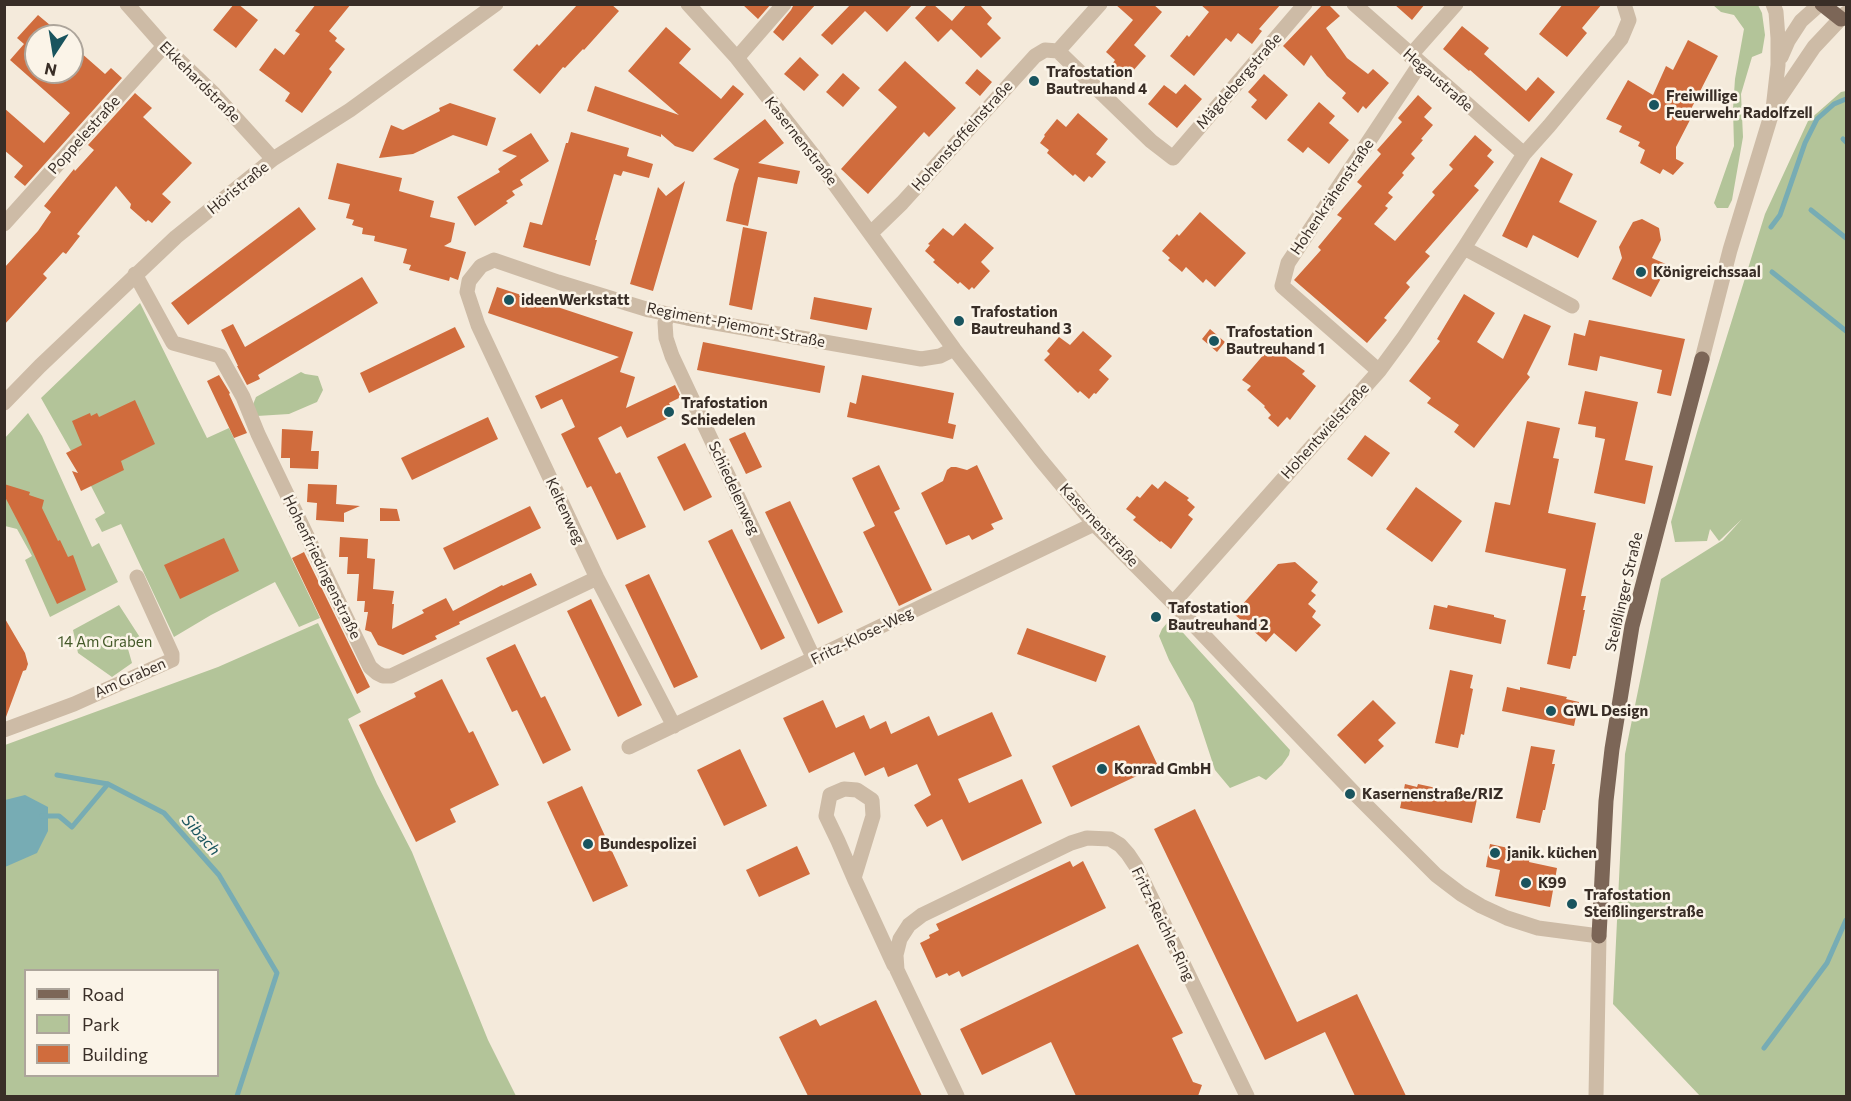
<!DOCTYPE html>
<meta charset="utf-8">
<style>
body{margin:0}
#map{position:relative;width:1851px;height:1101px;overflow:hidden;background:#f4eadb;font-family:Commissioner,sans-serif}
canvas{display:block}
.frame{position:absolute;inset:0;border:6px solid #392e27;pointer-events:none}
.legend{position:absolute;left:24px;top:969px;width:195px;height:108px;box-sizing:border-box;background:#fbf4e8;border:2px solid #ada59b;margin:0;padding:8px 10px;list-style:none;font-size:18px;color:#392e27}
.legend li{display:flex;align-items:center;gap:12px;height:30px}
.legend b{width:30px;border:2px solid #ada59b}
.north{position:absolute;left:24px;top:24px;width:60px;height:60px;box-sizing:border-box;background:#fbf4e8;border:2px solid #ada59b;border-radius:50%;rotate:192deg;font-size:16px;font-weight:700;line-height:24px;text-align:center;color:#392e27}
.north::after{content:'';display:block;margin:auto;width:21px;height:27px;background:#19545e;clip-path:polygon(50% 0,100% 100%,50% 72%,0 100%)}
</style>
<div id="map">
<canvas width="1851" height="1101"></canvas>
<div class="frame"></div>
<ul class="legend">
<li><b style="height:8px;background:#7c6657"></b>Road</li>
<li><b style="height:16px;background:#b3c499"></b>Park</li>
<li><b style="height:16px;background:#d06c3d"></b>Building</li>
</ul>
<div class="north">N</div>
</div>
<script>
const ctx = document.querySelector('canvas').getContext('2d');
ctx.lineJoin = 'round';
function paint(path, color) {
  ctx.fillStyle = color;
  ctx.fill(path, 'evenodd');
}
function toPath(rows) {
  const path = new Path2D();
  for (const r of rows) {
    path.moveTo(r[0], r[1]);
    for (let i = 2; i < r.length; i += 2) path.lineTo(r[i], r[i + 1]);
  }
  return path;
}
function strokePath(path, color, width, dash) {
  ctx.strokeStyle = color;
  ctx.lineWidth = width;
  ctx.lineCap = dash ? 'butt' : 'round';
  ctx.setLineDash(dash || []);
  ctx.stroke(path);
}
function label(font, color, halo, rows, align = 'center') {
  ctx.font = font + ' Commissioner,sans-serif';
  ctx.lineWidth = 5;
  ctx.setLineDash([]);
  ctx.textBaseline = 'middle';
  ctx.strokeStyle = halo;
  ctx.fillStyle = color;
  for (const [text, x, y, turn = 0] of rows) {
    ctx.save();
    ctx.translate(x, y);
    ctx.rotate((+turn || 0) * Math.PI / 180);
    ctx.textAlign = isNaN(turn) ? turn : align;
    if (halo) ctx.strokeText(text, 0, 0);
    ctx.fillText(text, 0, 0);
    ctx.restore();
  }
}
paint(toPath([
 [1713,5,1758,5,1762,13,1765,35,1762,53,1752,57,1741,94,1743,137,1732,200,1728,208,1717,208,1714,203,1734,146,1733,109,1735,79,1744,29,1734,15,1721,12],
 [1846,91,1846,1096,1700,1096,1613,1004,1625,754,1661,579,1723,540,1742,519,1719,541,1710,529,1707,541,1675,542,1671,522,1698,429,1765,214,1808,121,1841,92],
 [140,303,207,438,229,428,320,618,299,627,275,582,211,615,174,637,121,524,102,532,95,519,105,513,91,486,41,398],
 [301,372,305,374,318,376,323,390,317,402,289,414,257,416,252,407,256,397],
 [28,413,42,436,92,547,99,543,118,582,50,617,25,560,32,556,17,529,5,526,4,439],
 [119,605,141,639,133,641,128,649,132,663,112,677,78,653,73,630],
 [318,623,361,712,348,719,377,784,412,852,488,1040,516,1096,5,1096,5,745,218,667],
 [26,970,218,970,218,1076,26,1076],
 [1167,623,1175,624,1290,750,1289,755,1282,765,1266,780,1259,776,1230,788,1215,770,1193,703,1169,660,1159,636,1162,629]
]), '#b3c499');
paint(toPath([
 [25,795,48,807,48,831,37,853,5,867,5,800]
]), '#77acb4');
strokePath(toPath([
 [1843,139,1846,142],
 [1811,210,1846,238],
 [1771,227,1780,215,1805,143,1817,119,1834,104,1846,99],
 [1772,272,1846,331],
 [57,775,108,784,164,813,219,875,277,973,237,1096],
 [42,816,59,816,72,827,108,784],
 [1764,1048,1827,963,1846,920]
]), '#77acb4', 5);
paint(toPath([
 [234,4,238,4,258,20,236,48,213,30],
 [316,4,351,4,329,31,337,38,335,41,345,49,329,69,332,72,302,113,285,101,290,93,259,70,275,48,284,55,300,34,295,31],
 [578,4,611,4,619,11,584,50,583,49,565,68,563,67,540,94,513,70,537,44,539,46],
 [742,4,771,4,758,19],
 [794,4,816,4,783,41,773,32,791,10],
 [851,4,913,4,887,32,865,11,832,45,821,35],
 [928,4,933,4,952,21,967,4,979,4,992,18,987,24,1001,38,981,58,951,29,938,42,915,18],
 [1115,4,1153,4,1162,12,1134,45,1146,56,1125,80,1110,67,1115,60,1106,52,1133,20],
 [1200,4,1281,4,1259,29,1262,31,1252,44,1238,33,1231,42,1226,38,1194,76,1170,56,1187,35,1189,37,1209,12],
 [1323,4,1328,4,1340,16,1326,28,1347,58,1368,74,1373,69,1389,83,1366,109,1363,106,1358,113,1342,98,1346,93,1327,76,1311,55,1304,66,1283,46],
 [1394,4,1425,4,1412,20],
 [1563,4,1602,4,1582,28,1587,33,1567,57,1539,34],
 [38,15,63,36,36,36,36,72,72,72,72,45,105,74,111,68,122,78,25,186,14,177,23,166,4,150,4,108,44,143,70,113,10,60,24,44,17,38],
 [1462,26,1489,48,1484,54,1526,91,1538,77,1555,92,1529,122,1470,70,1469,71,1443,49],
 [666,27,691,49,679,63,721,99,733,85,744,94,693,152,675,146,661,134,661,137,587,111,595,86,679,115,628,71],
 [1688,40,1718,56,1688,115,1691,118,1676,147,1676,159,1684,163,1673,175,1663,169,1660,174,1640,163,1645,150,1638,146,1640,142,1619,132,1622,126,1606,119,1628,80,1653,95,1666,66,1673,70],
 [800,57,819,75,804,91,784,74],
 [905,61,956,108,929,137,924,132,868,194,841,169,897,107,878,90],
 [977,69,992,82,980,96,965,83],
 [843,73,860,88,843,107,826,92],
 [1264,74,1288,95,1266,120,1251,107,1257,100,1248,92],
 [1185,84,1202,99,1177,128,1148,104,1164,85,1176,94],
 [135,93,152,108,143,117,192,163,162,194,171,202,152,223,148,220,146,222,130,208,131,204,116,186,77,234,80,236,66,254,63,252,43,274,47,278,4,325,4,268,38,231,51,212,44,206,74,169,75,171,94,150,88,145],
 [1418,95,1432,108,1424,117,1433,125,1421,139,1423,140,1411,154,1415,158,1402,173,1404,175,1388,193,1393,197,1385,206,1388,208,1374,224,1395,241,1435,195,1432,192,1453,169,1449,165,1475,135,1492,150,1487,156,1494,162,1474,186,1479,190,1425,252,1430,256,1406,283,1410,287,1384,318,1387,320,1367,343,1294,280,1321,250,1318,247,1342,218,1337,215,1362,186,1357,182,1381,154,1377,150,1402,122,1398,118],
 [1319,102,1335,116,1329,123,1349,140,1329,164,1308,147,1303,153,1287,140],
 [450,103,496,118,487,146,453,135,413,154,379,158,391,125,403,130,440,111,439,108],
 [1078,113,1108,139,1096,154,1106,162,1092,178,1089,176,1084,182,1075,174,1073,176,1047,153,1049,150,1040,143,1045,136,1044,135,1057,119,1066,127],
 [765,119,784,143,758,163,800,171,797,184,758,177,748,226,726,221,734,184,739,169,713,159],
 [571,132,629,148,627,156,653,164,649,178,623,171,621,176,614,174,595,240,597,240,590,266,523,247,530,222,542,225,566,143,568,143],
 [531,133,549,161,520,180,523,185,512,191,515,195,506,201,508,203,475,226,457,197,500,172,498,169,517,156,502,151],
 [1541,157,1573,174,1559,202,1597,221,1578,258,1533,235,1527,248,1502,236],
 [337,163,402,178,399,191,434,201,430,217,455,223,451,242,444,246,466,252,458,280,450,277,449,281,409,270,411,265,403,263,407,249,374,241,375,236,362,234,363,228,352,225,354,220,346,218,350,204,328,199],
 [685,181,653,291,630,284,658,187,666,196],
 [299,207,316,229,188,325,171,303],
 [1200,212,1246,253,1215,287,1206,279,1203,283,1186,267,1182,272,1168,260,1170,258,1162,251,1177,234,1179,236],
 [1642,219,1659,228,1661,240,1652,258,1668,265,1651,297,1612,279,1622,258,1619,247,1633,222],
 [965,223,994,248,981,262,990,271,974,289,972,287,969,290,960,282,958,284,933,262,935,260,925,251,930,245,928,244,943,228,953,236],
 [743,227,767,232,752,310,729,305],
 [362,277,378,303,258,375,260,379,247,385,237,366,238,366,221,330,233,324,245,347],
 [497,287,633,332,620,372,635,377,626,408,675,385,681,397,669,403,675,415,627,438,621,426,598,438,616,474,620,472,646,527,617,540,591,486,587,488,561,434,575,427,562,399,541,409,535,396,619,357,488,313],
 [1464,294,1495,313,1477,342,1503,359,1524,314,1551,326,1527,374,1530,377,1474,448,1454,432,1459,425,1427,403,1431,398,1409,381,1440,341,1437,339],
 [814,297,872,308,867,330,810,319],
 [1589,320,1685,339,1671,396,1657,393,1662,370,1600,356,1597,371,1568,365,1574,333,1585,336],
 [455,327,465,347,369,393,360,373],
 [1210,329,1225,342,1217,352,1202,339],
 [1083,331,1112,356,1099,370,1109,379,1096,394,1094,393,1089,399,1080,391,1078,393,1044,360,1050,354,1047,351,1059,337,1070,345],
 [703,342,825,366,820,393,697,370],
 [1271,346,1305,371,1302,374,1316,386,1290,420,1287,417,1278,427,1268,418,1271,415,1264,407,1265,406,1247,390,1251,386,1242,380],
 [219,375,230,393,229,394,247,433,234,438,207,381],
 [862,375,954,393,948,423,956,425,953,439,847,417,850,402,856,404],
 [1585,391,1638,402,1625,460,1653,466,1645,504,1594,493,1605,439,1595,437,1596,427,1578,424],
 [135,400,155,444,121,461,124,470,81,491,72,471,78,473,66,453,82,445,72,421,90,413,91,416,97,413,99,417],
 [488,417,498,439,412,480,401,458],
 [1527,421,1560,428,1553,458,1559,459,1548,513,1596,523,1581,596,1586,596,1583,610,1585,610,1576,656,1573,656,1570,669,1547,664,1566,569,1485,552,1495,502,1510,505],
 [282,429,313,431,311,451,319,451,318,469,290,468,290,458,281,458],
 [745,432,762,467,746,474,729,439],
 [1365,435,1390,453,1372,477,1347,459],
 [685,443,712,497,684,511,657,457],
 [879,465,900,509,894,512,932,590,899,606,863,532,875,526,852,478],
 [977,465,1003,519,991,524,994,529,972,540,969,535,946,545,921,493,943,481,947,470,951,467,956,467,967,470],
 [1165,481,1189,498,1187,500,1195,507,1188,515,1193,519,1171,549,1161,541,1160,542,1133,520,1136,517,1126,509,1137,496,1140,498,1152,484,1158,489],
 [4,484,30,492,29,495,44,500,42,508,58,541,60,540,68,557,73,555,86,590,57,604,26,537,4,495],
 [308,484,337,485,336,504,360,506,344,513,344,522,316,520,317,503,307,502],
 [1416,487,1462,521,1432,562,1386,529],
 [790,501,843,612,818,624,765,512],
 [530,506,541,528,454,570,443,548],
 [380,508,397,509,400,521,380,521],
 [732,529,785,638,761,650,708,541],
 [340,537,368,539,367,558,375,559,373,589,394,591,392,604,394,604,392,629,424,613,422,610,446,598,453,611,502,585,503,586,531,573,537,585,459,622,460,624,435,636,437,639,403,655,378,645,371,632,365,630,368,612,364,612,365,601,357,601,359,574,347,574,348,557,339,557],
 [224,538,239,571,180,599,164,565],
 [304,552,370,687,357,694,292,558],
 [1295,562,1318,582,1311,591,1316,595,1308,604,1316,611,1312,617,1321,625,1296,652,1274,633,1266,642,1234,614,1278,564],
 [649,574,698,677,674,688,625,585],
 [591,599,642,705,618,717,567,611],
 [1434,605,1447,608,1448,605,1494,615,1494,617,1506,620,1501,644,1429,629],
 [4,617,25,653,28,664,26,670,23,671,6,717,4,717],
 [1027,628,1106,656,1096,682,1017,654],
 [515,644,541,698,545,696,571,750,543,764,517,710,512,712,486,658],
 [1450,670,1473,675,1470,688,1473,689,1464,735,1461,734,1458,748,1435,743],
 [442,679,469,733,473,731,499,785,450,809,456,822,416,842,359,725,416,697,414,693],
 [1507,687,1520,690,1520,687,1567,697,1566,699,1579,702,1574,726,1502,711],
 [823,700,836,728,864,715,870,729,886,721,891,734,929,716,938,736,992,712,1012,756,958,779,969,803,1022,779,1042,823,962,861,942,819,927,827,914,805,931,795,917,764,888,777,884,767,865,776,854,752,809,773,783,718],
 [1373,700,1396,723,1378,740,1384,746,1365,764,1337,735],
 [1139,725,1158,766,1071,807,1052,766],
 [1531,746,1555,750,1552,764,1555,764,1545,810,1543,810,1540,823,1516,818],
 [740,749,767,806,724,826,697,770],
 [1405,784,1417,787,1418,784,1464,794,1464,796,1477,799,1472,823,1400,808],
 [582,786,628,886,593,902,547,802],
 [1195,809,1297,1022,1357,994,1406,1096,1355,1096,1325,1032,1265,1060,1154,829],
 [1490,844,1531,853,1529,862,1557,868,1550,907,1495,896,1500,870,1486,867],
 [797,846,810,874,759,897,746,870],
 [1070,861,1073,867,1083,861,1106,908,962,977,959,971,949,976,947,973,936,978,920,943,930,938,929,935,939,930,936,924],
 [1138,944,1183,1033,1172,1038,1193,1082,1202,1085,1198,1096,1076,1096,1051,1042,982,1075,960,1029],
 [876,1000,922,1096,808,1096,779,1037,816,1019,820,1026]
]), '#d06c3d');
strokePath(toPath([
 [127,4,164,46,214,94,273,159],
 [688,4,737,58,817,160,954,349,1040,459,1094,524,1173,603,1355,794,1436,875,1461,894,1481,906,1507,918,1538,928,1599,936,1596,1096],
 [1354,4,1524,154],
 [1058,51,1151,141,1173,158,1305,4],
 [1410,56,1456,4],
 [1781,57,1788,41,1801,21,1820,4],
 [737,58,784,4],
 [1774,106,1814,47,1846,13],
 [4,224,164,46],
 [871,233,902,203,1035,56,1045,50,1058,51,1100,4],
 [1464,248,1572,306],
 [135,274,173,343,220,356,243,397,258,434,370,667,377,673,383,676,391,676,597,578],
 [668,315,665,323,666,338,672,356,814,659],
 [1702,359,1730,250,1773,109,1778,65,1778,38,1776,12,1773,4],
 [1379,371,1282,286,1288,263,1420,64],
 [4,403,40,366,176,237,273,159,350,110,496,4],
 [1173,603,1379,371,1404,337,1464,248,1524,154,1549,126,1621,39,1629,20,1624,4],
 [674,726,597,578,478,325,467,292,469,281,481,266,494,260,558,282,649,310,687,318,921,359,940,356,954,349],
 [4,730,74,704,172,660,172,654,137,577],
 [629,747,1094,524],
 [854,878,873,816,872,800,857,790,844,789,830,795,826,816,838,841,854,878,894,965],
 [957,1096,897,970,896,955,900,939,909,925,922,915,1071,843,1087,838,1110,839,1120,845,1128,854,1136,866,1247,1096]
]), '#cdbba6', 15);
strokePath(toPath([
 [1822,4,1841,19],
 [1599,936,1606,801,1612,749,1632,626,1702,359]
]), '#7c6657', 15);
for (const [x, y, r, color] of [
 [1034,81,6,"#19545e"],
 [1654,105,6,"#19545e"],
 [1641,272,6,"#19545e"],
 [509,300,6,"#19545e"],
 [959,321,6,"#19545e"],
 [1214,341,6,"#19545e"],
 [669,412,6,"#19545e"],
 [1156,617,6,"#19545e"],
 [1551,711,6,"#19545e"],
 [1102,769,6,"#19545e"],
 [1350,794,6,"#19545e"],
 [588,844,6,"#19545e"],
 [1495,853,6,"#19545e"],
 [1526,883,6,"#19545e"],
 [1572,904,6,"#19545e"]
]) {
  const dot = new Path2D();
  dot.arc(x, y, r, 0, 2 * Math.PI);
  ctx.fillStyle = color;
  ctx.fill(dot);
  strokePath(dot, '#fbf4e8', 2);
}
label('bold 15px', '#392e27', '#fbf4e8', [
 ["Trafostation",1046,72],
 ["Bautreuhand 4",1046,89],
 ["Freiwillige",1666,96],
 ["Feuerwehr Radolfzell",1666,113],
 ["Königreichssaal",1653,272],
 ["ideenWerkstatt",521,300],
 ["Trafostation",971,312],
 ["Bautreuhand 3",971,329],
 ["Trafostation",1226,332],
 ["Bautreuhand 1",1226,349],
 ["Trafostation",681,403],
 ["Schiedelen",681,420],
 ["Tafostation",1168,608],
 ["Bautreuhand 2",1168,625],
 ["GWL Design",1563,711],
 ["Konrad GmbH",1114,769],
 ["Kasernenstraße/RIZ",1362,794],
 ["Bundespolizei",600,844],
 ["janik. küchen",1507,853],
 ["K99",1538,883],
 ["Trafostation",1584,895],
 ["Steißlingerstraße",1584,912]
], 'left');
label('15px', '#392e27', '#fbf4e8', [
 ["Hegaustraße",1438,80,41],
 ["Mägdebergstraße",1239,81,-49],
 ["Ekkehardstraße",200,82,45],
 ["Poppelestraße",84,135,-48],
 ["Hohenstoffelnstraße",962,136,-48],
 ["Kasernenstraße",801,141,52],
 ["Höristraße",238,188,-39],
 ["Hohenkrähenstraße",1332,197,-56],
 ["Regiment-Piemont-Straße",736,325,11],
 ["Hohentwielstraße",1325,431,-48],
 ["Schiedelenweg",734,488,65],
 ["Keltenweg",565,511,65],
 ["Kasernenstraße",1099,525,47],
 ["Hohenfriedingenstraße",322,567,64],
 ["Steißlinger Straße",1624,592,-77],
 ["Fritz-Klose-Weg",862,636,-26],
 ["Am Graben",130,678,-24],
 ["Fritz-Reichle-Ring",1163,924,64]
]);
label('15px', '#445929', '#fbf4e8', [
 ["14 Am Graben",105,642]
]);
label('italic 16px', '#19545e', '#fbf4e8', [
 ["Sibach",201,835,48]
]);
</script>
